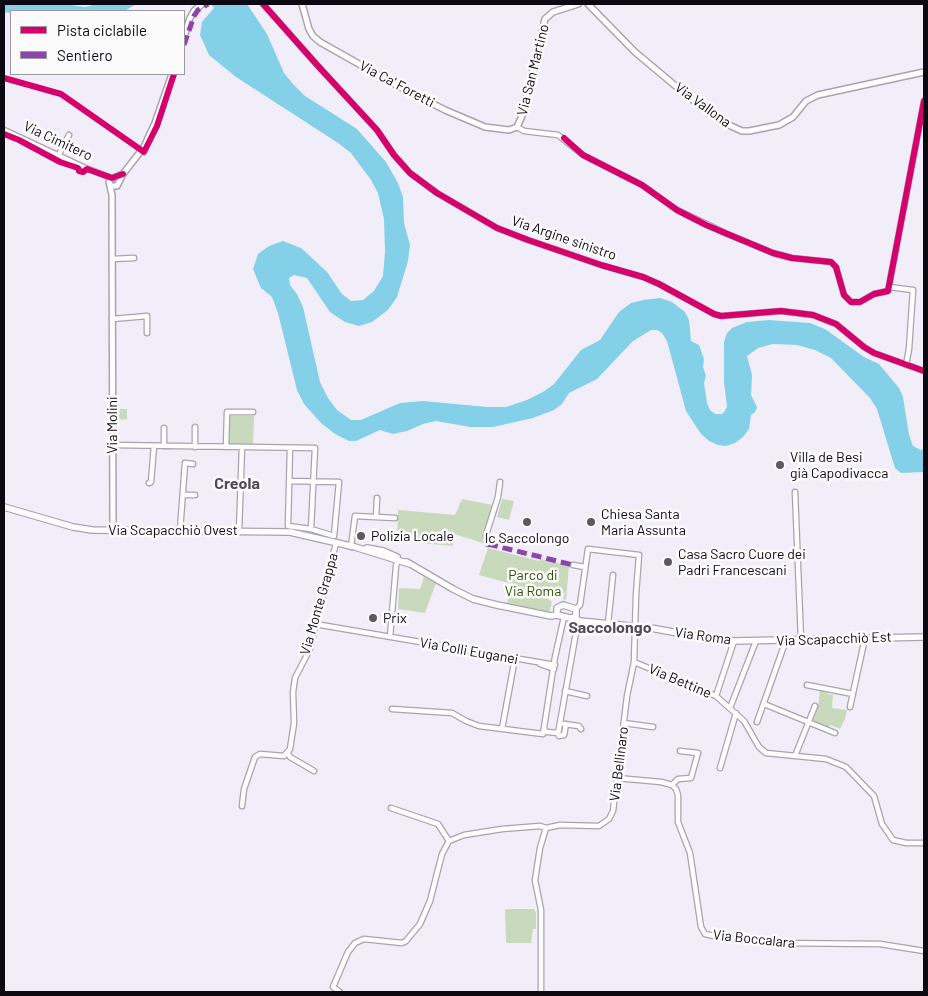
<!DOCTYPE html>
<meta charset="utf-8">
<style>
body{margin:0}
#map{position:relative;width:928px;height:996px;overflow:hidden;background:#f2eef9;font-family:Barlow,sans-serif}
canvas{display:block}
.frame{position:absolute;inset:0;border:5px solid #0d0913;pointer-events:none}
.legend{position:absolute;left:10px;top:10px;width:175px;height:65px;box-sizing:border-box;background:#fbfbfb;border:1px solid #9c9a9e;margin:0;padding:6px 9px;list-style:none;font-size:15px;color:#0d0913}
.legend li{display:flex;align-items:center;gap:10px;height:25px}
.legend b{width:25px;border:1px solid #9c9a9e}
</style>
<div id="map">
<canvas width="928" height="996"></canvas>
<div class="frame"></div>
<ul class="legend">
<li><b style="height:6px;background:#d6006c"></b>Pista ciclabile</li>
<li><b style="height:6px;background:#8e44ad"></b>Sentiero</li>
</ul>
</div>
<script>
const ctx = document.querySelector('canvas').getContext('2d');
ctx.lineJoin = 'round';
function paint(path, color) {
  ctx.fillStyle = color;
  ctx.fill(path, 'evenodd');
}
function toPath(rows) {
  const path = new Path2D();
  for (const r of rows) {
    path.moveTo(r[0], r[1]);
    for (let i = 2; i < r.length; i += 2) path.lineTo(r[i], r[i + 1]);
  }
  return path;
}
function strokePath(path, color, width, dash) {
  ctx.strokeStyle = color;
  ctx.lineWidth = width;
  ctx.lineCap = dash ? 'butt' : 'round';
  ctx.setLineDash(dash || []);
  ctx.stroke(path);
}
function label(font, color, halo, rows, align = 'center') {
  ctx.font = font + ' Barlow,sans-serif';
  ctx.lineWidth = 5;
  ctx.setLineDash([]);
  ctx.textBaseline = 'middle';
  ctx.strokeStyle = halo;
  ctx.fillStyle = color;
  for (const [text, x, y, turn = 0] of rows) {
    ctx.save();
    ctx.translate(x, y);
    ctx.rotate((+turn || 0) * Math.PI / 180);
    ctx.textAlign = isNaN(turn) ? turn : align;
    if (halo) ctx.strokeText(text, 0, 0);
    ctx.fillText(text, 0, 0);
    ctx.restore();
  }
}
paint(toPath([
 [116,409,127,409,127,419,116,420],
 [229,416,254,416,253,444,228,444],
 [462,499,493,505,484,533,486,544,454,534,453,546,397,541,398,510,455,515],
 [502,499,514,501,509,520,497,517],
 [488,548,539,561,541,559,569,566,566,600,563,599,565,593,552,590,551,596,547,598,552,602,550,610,548,612,507,603,512,584,479,575],
 [424,577,436,583,425,613,398,609,399,588,420,589],
 [820,690,827,691,827,694,833,695,832,708,847,710,845,719,840,729,831,725,829,727,813,721,818,707],
 [507,909,534,909,536,913,536,929,533,929,531,943,507,943,506,942,505,910]
]), '#c8dabb');
paint(toPath([
 [4,4,64,4,85,7,97,4,136,4,125,11,11,11,11,13,4,12],
 [211,4,247,4,267,34,284,73,293,84,305,96,357,129,386,162,398,183,403,197,404,223,410,245,408,261,397,297,388,310,372,322,359,326,345,322,330,312,307,278,294,275,289,278,290,285,297,294,303,307,320,382,328,398,337,410,351,420,361,420,400,403,423,401,487,407,506,407,527,400,543,392,554,384,581,350,600,340,619,312,631,303,643,300,660,298,672,302,685,312,689,320,691,341,699,345,704,359,703,367,706,376,704,383,707,403,710,410,715,414,722,414,725,411,727,406,724,382,724,342,727,333,732,328,747,322,769,320,810,323,825,329,864,357,879,364,899,388,903,397,909,435,913,446,921,450,924,449,924,472,901,473,895,468,877,409,870,398,831,358,815,350,797,345,773,344,758,348,747,356,752,375,751,395,757,407,755,412,751,415,749,429,743,437,735,443,726,446,718,445,709,441,701,434,686,411,667,341,662,333,657,330,651,330,633,341,597,379,569,393,562,404,554,410,533,418,493,427,470,427,436,421,423,424,407,431,393,434,380,430,356,441,349,441,335,434,321,423,304,404,297,390,278,313,272,297,261,288,253,269,258,254,269,246,283,241,301,248,312,258,327,272,342,294,351,301,363,300,374,291,383,276,385,252,384,219,378,193,371,180,351,153,338,143,236,77,209,55,200,35,202,22,214,8]
]), '#83d0e8');
const minor = toPath([
 [263,4,318,66,377,130,394,155,410,173,437,193,497,228,528,240,601,265,643,277,659,284,714,314,721,316,781,311,813,315,836,324,864,347,874,353,924,371],
 [517,127,524,131,558,135,583,155,642,185,677,210,725,233,773,253,792,258,831,262,836,267,844,295,851,302,860,302,874,294,888,291,924,101],
 [4,130,83,167,112,178],
 [58,156,69,135],
 [112,259,134,258],
 [889,287,913,290,909,349,906,365],
 [112,319,147,316,147,333],
 [112,445,315,448,311,529],
 [164,446,164,428],
 [195,447,195,427],
 [226,447,227,412,253,412],
 [290,481,339,482,334,536,311,529,288,526,290,448],
 [149,483,151,482,154,446],
 [222,485,257,485],
 [795,492,801,640],
 [183,495,195,495],
 [376,517,377,498],
 [180,531,185,463,193,464],
 [239,531,242,447],
 [488,544,486,535,498,497,500,482],
 [351,547,355,516,395,518],
 [573,565,585,567],
 [315,624,555,665],
 [608,624,613,575],
 [390,637,396,566,398,560],
 [634,662,716,696,744,721,759,747,766,753,826,759,846,767,874,796,882,824,893,840,906,843,924,843],
 [540,664,554,669],
 [807,685,853,694],
 [565,691,587,696],
 [716,696,734,641],
 [764,704,835,733],
 [850,707,865,638],
 [730,708,756,641],
 [392,709,452,713,466,721,479,726,543,734,555,657,564,617],
 [757,722,786,640],
 [624,723,653,727],
 [564,724,579,726,581,729],
 [566,724,564,735,559,736,558,734,578,621],
 [502,729,515,658],
 [545,730,547,732,558,733],
 [288,753,290,757,314,771],
 [795,756,815,706],
 [720,768,736,713],
 [617,778,661,782,672,785,676,789,678,795,678,822,690,853,701,927,705,934,723,938,775,943,880,944,924,951],
 [672,785,678,779,691,778,698,753,680,751],
 [242,806,244,789,255,757,260,754,284,756,290,749,294,723,293,692,295,678,310,649,336,543],
 [391,808,438,824,449,841],
 [340,992,333,987,348,952,355,943,364,939,402,943,406,941,420,924,430,901,442,854,449,841,464,835,502,829,540,826,546,828],
 [541,992,541,910,535,880,540,848,546,828,560,825,599,826,609,819,613,811,627,696,634,662,636,595,639,555,588,549,580,605,576,609]
]);
const tertiary = toPath([
 [302,4,309,29,313,36,320,42,398,86,445,110,485,127,509,130,517,127,522,116,545,19,553,12,578,4],
 [588,4,635,52,678,88,704,109,731,126,742,131,749,131,779,125,793,117,806,101,818,95,924,72],
 [184,37,190,18,194,11,202,4],
 [123,174,111,179,109,182,110,186,117,186,123,174,144,147,155,123,172,74],
 [110,186,112,195,113,530]
]);
const secondary = toPath([
 [4,507,73,527,92,530,290,532,355,547,410,564],
 [367,548,383,551,397,557],
 [407,562,453,589,473,599,497,605,551,616,557,615],
 [563,605,576,609,576,617,570,618,557,615,557,608,563,605],
 [575,618,580,621,651,628,705,638,734,641,924,637]
]);
strokePath(minor, '#a8a4af', 7);
strokePath(tertiary, '#a8a4af', 8);
strokePath(secondary, '#a8a4af', 8);
strokePath(minor, '#fdfcfe', 4.5);
strokePath(tertiary, '#fdfcfe', 5);
strokePath(secondary, '#fdfcfe', 5.5);
strokePath(toPath([
 [184,45,194,16,198,10,208,4],
 [488,544,573,565]
]), '#8e44ad', 5, [10, 5]);
strokePath(toPath([
 [263,4,318,66,377,130,394,155,410,173,437,193,497,228,528,240,601,265,643,277,659,284,714,314,721,316,781,311,813,315,836,324,864,347,874,353,924,371],
 [4,78,61,94,144,152,157,126,174,74],
 [4,134,19,140,60,162,78,168,79,171,83,172,87,169,112,178,123,174],
 [564,138,583,155,642,185,677,210,706,225,773,253,792,258,831,262,836,267,844,295,851,302,860,302,874,294,888,291,924,101]
]), '#d6006c', 6);
for (const [x, y, r, color] of [
 [780,465,5,"#5d5964"],
 [527,522,5,"#5d5964"],
 [591,522,5,"#5d5964"],
 [361,536,5,"#5d5964"],
 [668,562,5,"#5d5964"],
 [373,618,5,"#5d5964"]
]) {
  const dot = new Path2D();
  dot.arc(x, y, r, 0, 2 * Math.PI);
  ctx.fillStyle = color;
  ctx.fill(dot);
  strokePath(dot, '#fbfbfb', 2);
}
label('14px', '#0d0913', '#fbfbfb', [
 ["Via San Martino",533,70,-76],
 ["Via Ca' Foretti",397,84,28],
 ["Via Vallona",703,105,36],
 ["Via Cimitero",58,141,25],
 ["Via Argine sinistro",564,238,19],
 ["Via Molini",112,425,-90],
 ["Via Scapacchiò Ovest",173,530],
 ["Via Monte Grappa",319,604,-74],
 ["Via Roma",703,636,8],
 ["Via Scapacchiò Est",834,639,-2],
 ["Via Colli Euganei",469,651,10],
 ["Via Bettine",680,681,23],
 ["Via Bellinaro",619,764,-83],
 ["Via Boccalara",754,939,6]
]);
label('14px', '#0d0913', '#fbfbfb', [
 ["Villa de Besi",790,457],
 ["già Capodivacca",790,473],
 ["Chiesa Santa",601,514],
 ["Maria Assunta",601,530],
 ["Polizia Locale",371,536],
 ["Ic Saccolongo",527,538,"center"],
 ["Casa Sacro Cuore dei",678,554],
 ["Padri Francescani",678,570],
 ["Prix",383,618]
], 'left');
label('14px', '#2e5100', '#fbfbfb', [
 ["Parco di",533,575],
 ["Via Roma",533,591]
]);
label('bold 16px', '#524661', '#fbfbfb', [
 ["Creola",237,484],
 ["Saccolongo",610,628]
]);
</script>
